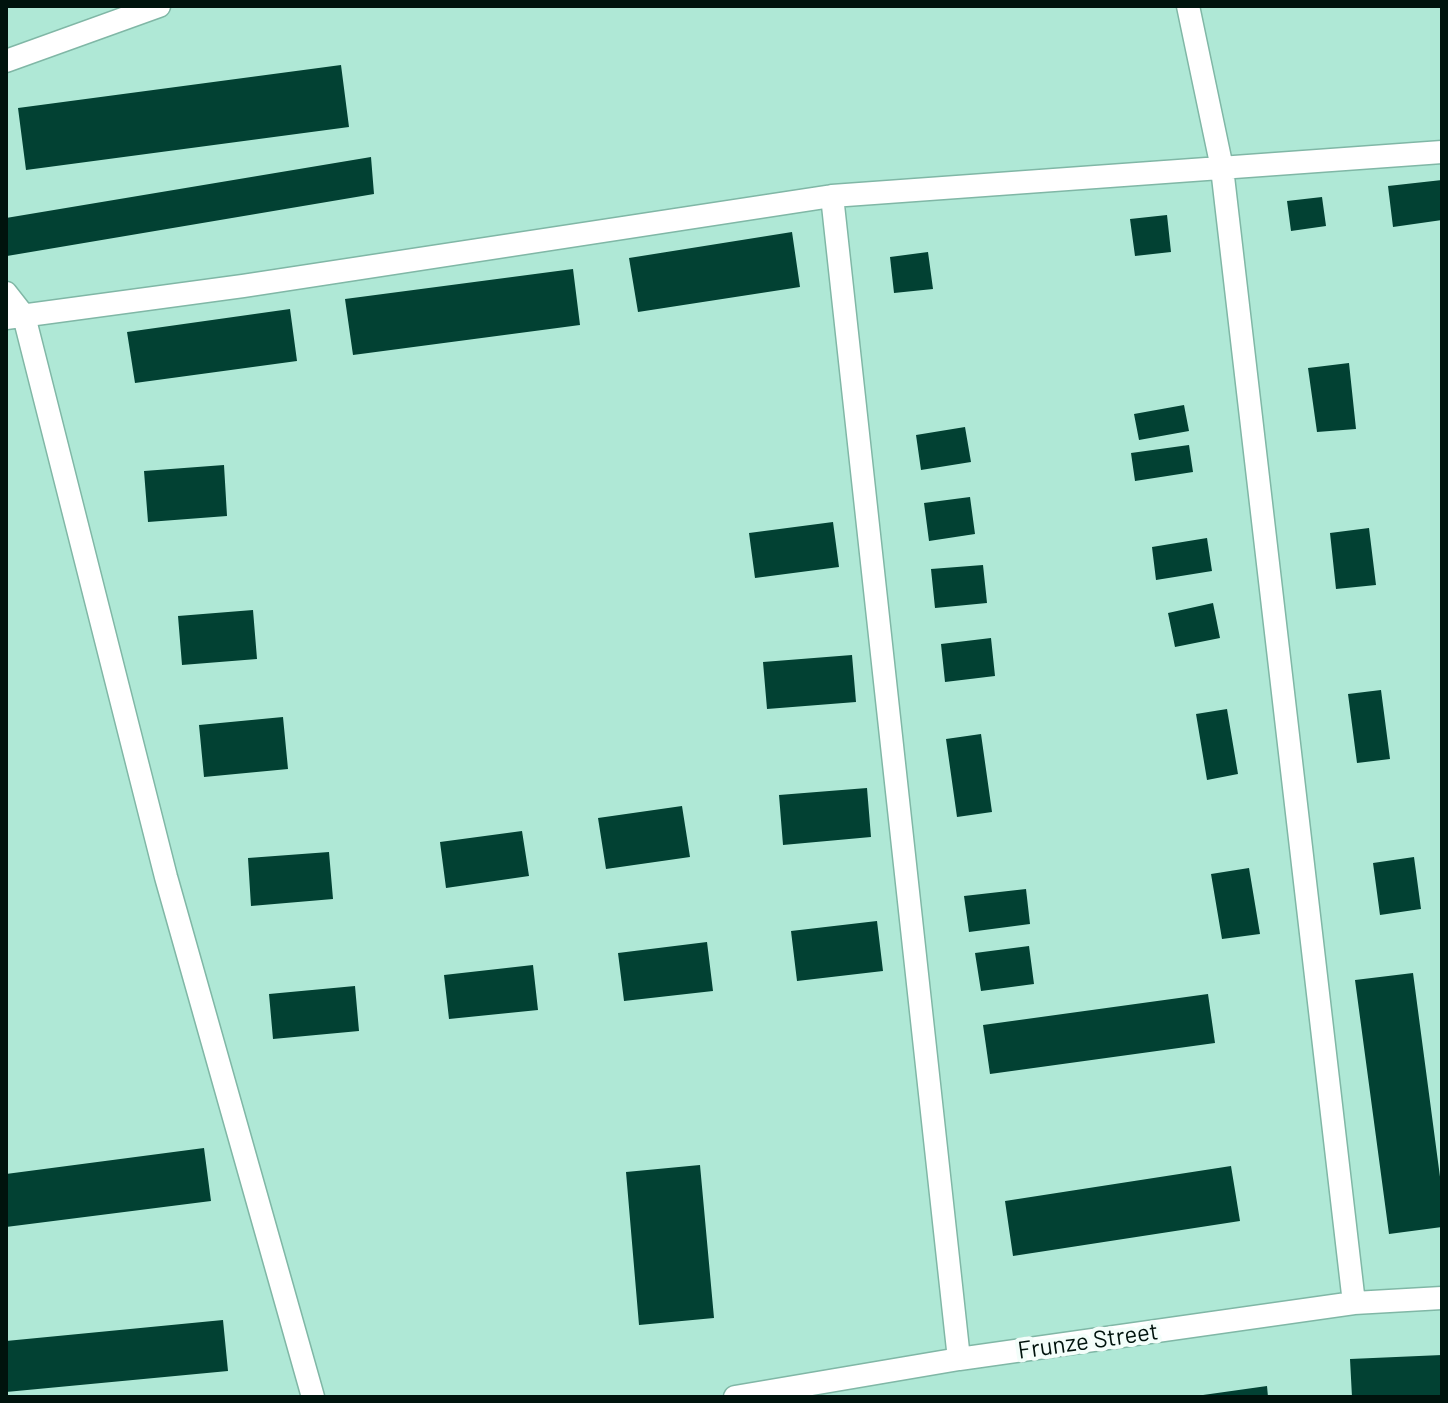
<!DOCTYPE html>
<style>
body{margin:0}
#map{position:relative;width:1448px;height:1403px;overflow:hidden;background:#afe8d6;font-family:Barlow,sans-serif}
canvas{display:block}
.frame{position:absolute;inset:0;border:8px solid #00130d;pointer-events:none}
</style>
<div id="map">
<canvas width="1448" height="1403"></canvas>
<div class="frame"></div>
</div>
<script>
const ctx = document.querySelector('canvas').getContext('2d');
ctx.lineJoin = 'round';
function paint(path, color) {
  ctx.fillStyle = color;
  ctx.fill(path, 'evenodd');
}
function toPath(rows) {
  const path = new Path2D();
  for (const r of rows) {
    path.moveTo(r[0], r[1]);
    for (let i = 2; i < r.length; i += 2) path.lineTo(r[i], r[i + 1]);
  }
  return path;
}
function strokePath(path, color, width, dash) {
  ctx.strokeStyle = color;
  ctx.lineWidth = width;
  ctx.lineCap = dash ? 'butt' : 'round';
  ctx.setLineDash(dash || []);
  ctx.stroke(path);
}
function label(font, color, halo, rows, align = 'center') {
  ctx.font = font + ' Barlow,sans-serif';
  ctx.lineWidth = 8;
  ctx.setLineDash([]);
  ctx.textBaseline = 'middle';
  ctx.strokeStyle = halo;
  ctx.fillStyle = color;
  for (const [text, x, y, turn = 0] of rows) {
    ctx.save();
    ctx.translate(x, y);
    ctx.rotate((+turn || 0) * Math.PI / 180);
    ctx.textAlign = isNaN(turn) ? turn : align;
    if (halo) ctx.strokeText(text, 0, 0);
    ctx.fillText(text, 0, 0);
    ctx.restore();
  }
}
paint(toPath([
 [341,65,349,127,26,170,18,108],
 [371,157,374,194,7,256,6,218],
 [1442,180,1442,220,1393,227,1388,186],
 [1322,197,1326,226,1291,231,1287,201],
 [1167,215,1171,252,1135,256,1130,219],
 [792,232,800,287,638,312,629,258],
 [928,252,933,289,894,293,890,257],
 [573,269,580,325,353,355,345,299],
 [290,309,297,361,135,383,127,332],
 [1349,363,1356,429,1317,432,1308,368],
 [1184,405,1189,431,1139,440,1134,414],
 [965,427,971,462,921,470,916,435],
 [1189,445,1193,472,1135,481,1131,453],
 [224,465,227,516,148,522,144,471],
 [970,497,975,534,929,541,924,503],
 [833,522,839,567,755,578,749,533],
 [1369,528,1376,585,1336,589,1330,533],
 [1207,538,1212,571,1156,580,1152,547],
 [983,565,987,603,935,608,931,569],
 [1213,603,1220,638,1175,647,1168,613],
 [253,610,257,659,182,665,178,616],
 [991,638,995,676,945,682,941,644],
 [852,655,856,702,767,709,763,662],
 [1381,690,1390,759,1357,763,1348,694],
 [1227,709,1238,774,1207,780,1196,714],
 [283,717,288,769,204,777,199,725],
 [981,734,992,812,957,817,946,739],
 [867,788,871,837,783,845,779,795],
 [682,806,690,857,606,869,598,818],
 [522,831,529,876,446,888,440,842],
 [329,852,333,899,251,906,248,858],
 [1414,857,1421,909,1380,915,1373,863],
 [1249,868,1260,934,1222,939,1211,874],
 [1026,889,1030,924,969,932,964,896],
 [877,921,883,971,797,981,791,931],
 [707,942,713,991,624,1001,618,953],
 [1029,946,1034,984,981,991,975,953],
 [533,965,538,1010,449,1019,444,975],
 [1413,973,1442,1192,1442,1227,1389,1234,1355,980],
 [355,986,359,1031,273,1039,269,994],
 [1208,994,1215,1043,990,1074,983,1025],
 [204,1148,211,1201,6,1227,6,1174],
 [700,1165,714,1318,639,1325,626,1172],
 [1231,1166,1240,1221,1013,1256,1005,1201],
 [223,1320,228,1371,6,1392,6,1341],
 [1442,1355,1442,1397,1352,1397,1350,1359],
 [1267,1386,1268,1397,1203,1397,1203,1395]
]), '#024133');
const minor = toPath([
 [1188,6,1222,168,1354,1303],
 [6,61,159,6],
 [832,196,959,1359],
 [6,293,24,316,166,877,313,1397],
 [6,318,243,286,832,196,1442,152],
 [735,1397,959,1359,1354,1303,1442,1298]
]);
strokePath(minor, '#80b7a6', 25);
strokePath(minor, '#fff', 22);
label('24px', '#00130d', '#f3fefa', [
 ["Frunze Street",1088,1341,-8]
]);
</script>
